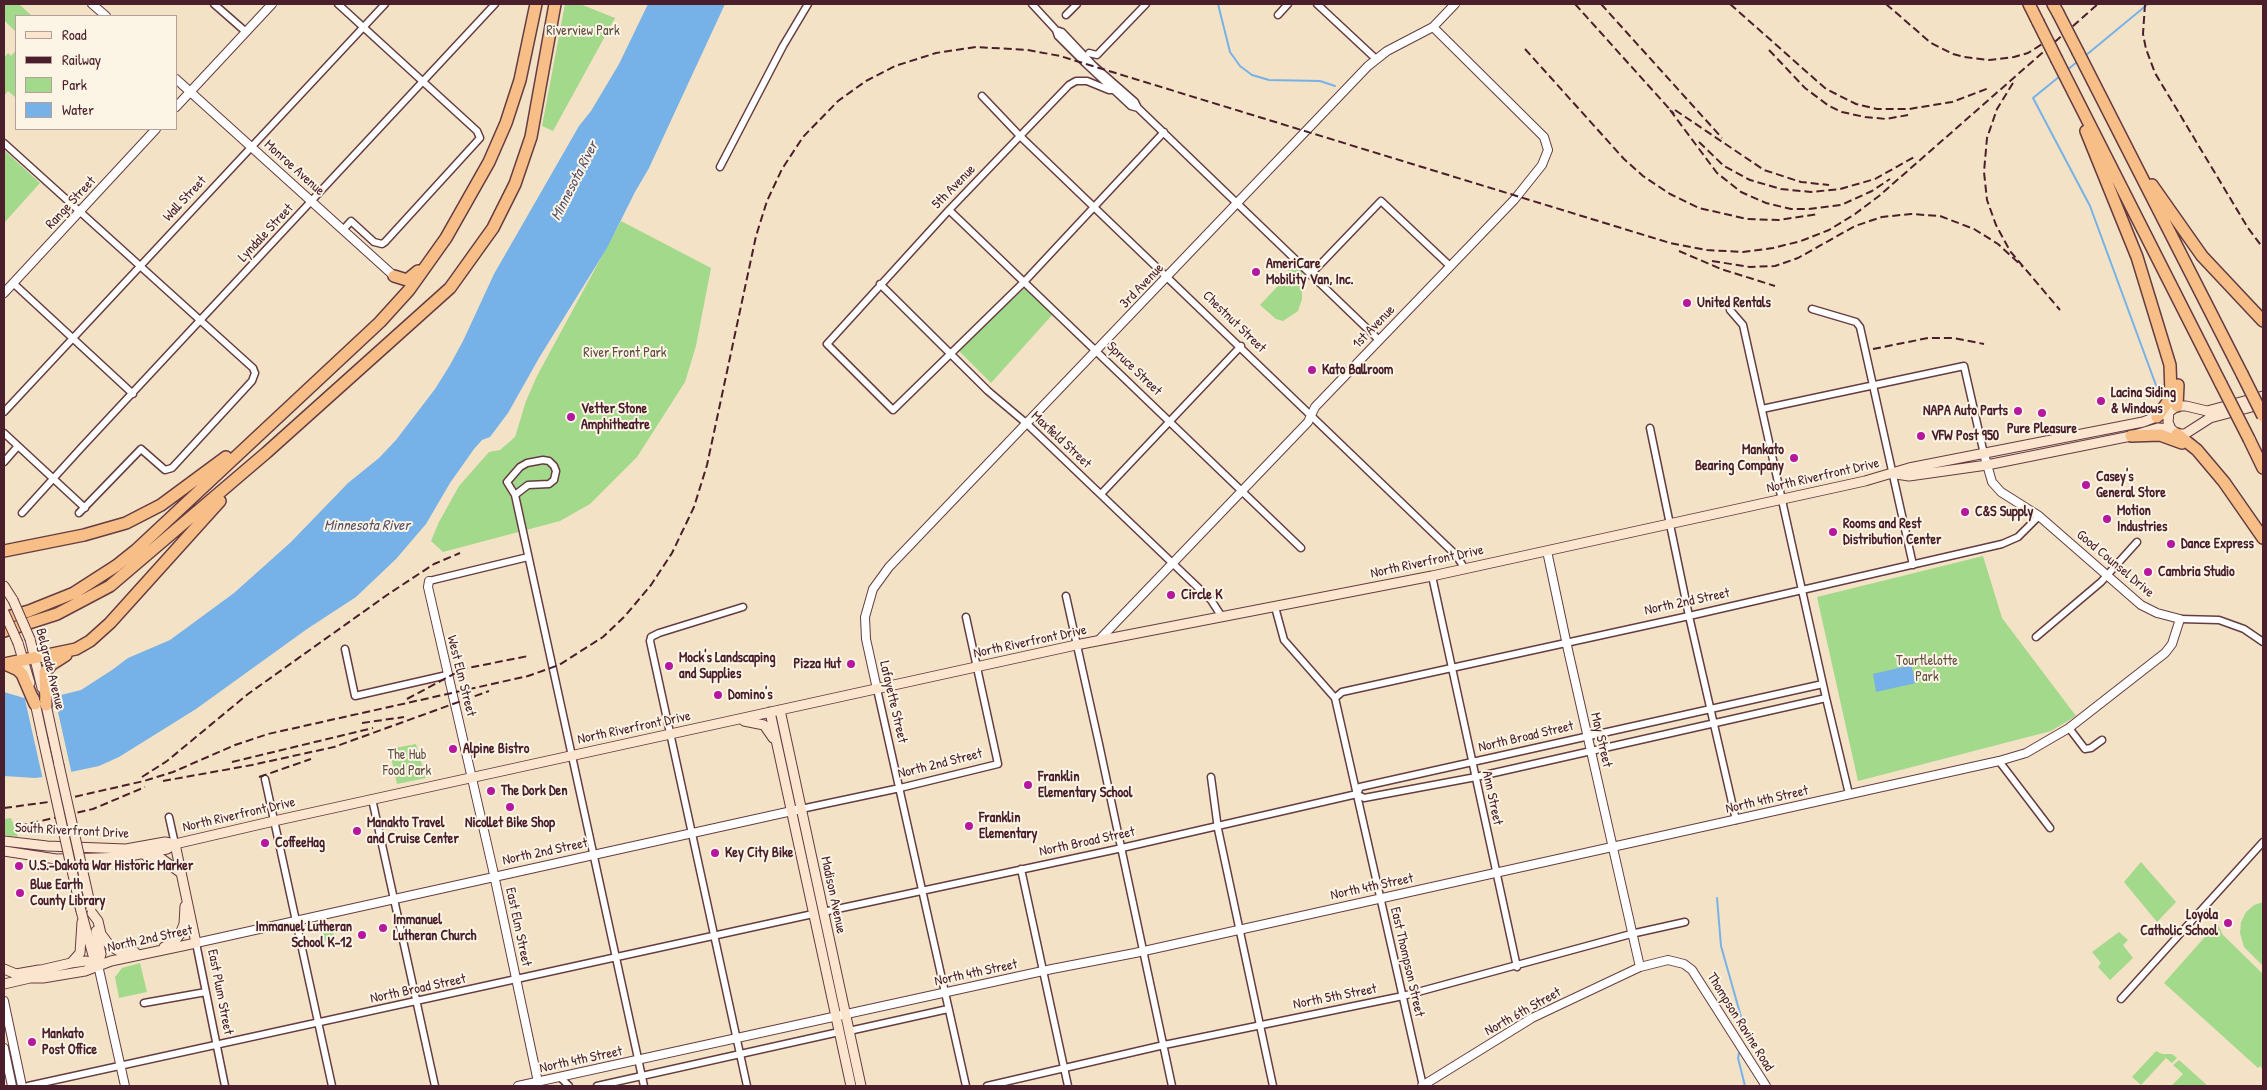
<!DOCTYPE html>
<style>
body{margin:0}
#map{position:relative;width:2267px;height:1090px;overflow:hidden;background:#f4e2c6;font-family:"Patrick Hand",sans-serif}
canvas{display:block}
.frame{position:absolute;inset:0;border:5px solid #4a1f2b;pointer-events:none}
.legend{position:absolute;left:15px;top:15px;width:162px;height:115px;box-sizing:border-box;background:#fcf5e5;border:1px solid #b59f9b;margin:0;padding:6px 9px;list-style:none;font-size:15px;color:#4a1f2b}
.legend li{display:flex;align-items:center;gap:10px;height:25px}
.legend b{width:25px;border:1px solid #b59f9b}
</style>
<div id="map">
<canvas width="2267" height="1090"></canvas>
<div class="frame"></div>
<ul class="legend">
<li><b style="height:6px;background:#fce5cf"></b>Road</li>
<li><b style="height:6px;background:#4a1f2b"></b>Railway</li>
<li><b style="height:14px;background:#a3d98a"></b>Park</li>
<li><b style="height:14px;background:#76b2e7"></b>Water</li>
</ul>
</div>
<script>
const ctx = document.querySelector('canvas').getContext('2d');
ctx.lineJoin = 'round';
function paint(path, color) {
  ctx.fillStyle = color;
  ctx.fill(path, 'evenodd');
}
function toPath(rows) {
  const path = new Path2D();
  for (const r of rows) {
    path.moveTo(r[0], r[1]);
    for (let i = 2; i < r.length; i += 2) path.lineTo(r[i], r[i + 1]);
  }
  return path;
}
function strokePath(path, color, width, dash) {
  ctx.strokeStyle = color;
  ctx.lineWidth = width;
  ctx.lineCap = dash ? 'butt' : 'round';
  ctx.setLineDash(dash || []);
  ctx.stroke(path);
}
function label(font, color, halo, rows, align = 'center') {
  ctx.font = font + ' "Patrick Hand",sans-serif';
  ctx.lineWidth = 4;
  ctx.setLineDash([]);
  ctx.textBaseline = 'middle';
  ctx.strokeStyle = halo;
  ctx.fillStyle = color;
  for (const [text, x, y, turn = 0] of rows) {
    ctx.save();
    ctx.translate(x, y);
    ctx.rotate((+turn || 0) * Math.PI / 180);
    ctx.textAlign = isNaN(turn) ? turn : align;
    if (halo) ctx.strokeText(text, 0, 0);
    ctx.fillText(text, 0, 0);
    ctx.restore();
  }
}
paint(toPath([
 [4,4,19,4,32,16,16,16,16,32,4,20],
 [565,4,580,4,615,18,553,131,542,126],
 [16,50,16,95,15,97,8,91,4,96,4,58,8,53,11,56],
 [4,150,40,183,4,223],
 [621,221,711,268,696,346,685,382,637,457,590,504,560,521,443,552,431,541,439,522,459,486,489,452,500,450,515,437,526,401,537,376],
 [1290,261,1302,272,1302,299,1298,311,1283,321,1276,319,1260,305,1290,273,1286,267],
 [1026,287,1053,314,991,383,957,349],
 [1983,556,2002,618,2076,716,2051,731,1858,781,1817,597],
 [416,744,426,778,397,784,389,749],
 [11,818,18,837,4,835,4,819],
 [2141,862,2176,902,2157,922,2124,882],
 [2263,902,2263,966,2244,947,2240,933,2241,922,2246,912,2254,905],
 [331,922,335,939,325,941,321,925],
 [2218,925,2223,935,2263,974,2263,1070,2260,1066,2258,1068,2164,983,2204,938,2210,926],
 [2119,932,2128,940,2123,945,2133,958,2110,980,2098,967,2101,963,2092,952],
 [140,963,147,992,119,998,115,977,122,968],
 [2156,1051,2162,1054,2172,1054,2177,1058,2172,1063,2166,1058,2141,1085,2132,1077],
 [2179,1060,2208,1086,2171,1086,2183,1074,2173,1065]
]), '#a3d98a');
paint(toPath([
 [648,4,725,4,649,168,635,192,607,248,539,358,508,413,490,437,482,440,474,449,450,483,426,524,396,559,356,597,307,629,196,709,119,757,99,766,52,776,35,778,4,776,4,692,24,698,45,699,81,690,112,670,128,658,170,640,234,593,291,542,348,483,379,458,396,440,435,389,450,365,463,341,494,274,579,126,591,111,619,64],
 [1911,665,1916,683,1876,692,1873,674]
]), '#76b2e7');
paint(toPath([
 [54,694,72,775,43,780,24,695,45,697]
]), '#f4e2c6');
strokePath(toPath([
 [1218,4,1230,52,1240,66,1252,75,1269,80,1320,81,1335,86],
 [2085,56,2148,4],
 [2067,70,2077,62],
 [2060,76,2033,98,2090,206,2157,388],
 [1717,898,1721,946,1749,1045],
 [1739,1053,1738,1058,1745,1086]
]), '#76b2e7', 2);
const minor = toPath([
 [214,4,246,32],
 [338,4,477,131,480,138,385,242,382,244,374,242,351,221,343,230],
 [1032,4,1056,30,1058,36,1085,63,1131,106,1138,108],
 [1317,4,1376,59],
 [1066,15,1077,4],
 [1278,15,1288,4],
 [1056,30,1062,32,1094,66,1135,102,1138,108,1379,340],
 [1089,53,1097,55,1146,4],
 [1114,90,1109,90,1087,81,1076,81,1069,85,949,210,827,344,893,410,1024,282,1164,132],
 [982,96,1020,136,1456,555,1465,569],
 [4,143,253,368,255,373,252,381,172,468,165,470,141,449,79,513],
 [720,167,783,46,808,4],
 [949,210,1301,548],
 [1310,275,1381,201,1450,266],
 [13,283,133,394],
 [880,284,988,391,1026,423,1211,600,1222,617],
 [1812,309,1856,322,1860,327,1913,565],
 [1730,310,1743,325,1826,698,1849,794],
 [1762,409,1964,366,1984,454],
 [4,412,385,4],
 [1650,428,1689,616,1736,820],
 [4,433,85,508],
 [4,462,18,446],
 [1101,494,1241,346],
 [515,495,507,482,520,467,527,463,543,460,549,461,554,466,556,471,554,480,549,484,528,485,515,495,644,1086],
 [22,513,81,448,495,4],
 [1432,576,1517,967],
 [429,581,528,557],
 [1066,596,1099,744,1172,1086],
 [743,607,659,633,651,637,650,641,747,1086],
 [1275,607,1284,640,1335,698,1423,1086],
 [2180,619,2219,620,2244,629,2263,642],
 [2036,637,2101,582,2137,542],
 [345,649,355,696,447,675],
 [877,689,966,1086],
 [1335,698,1342,692,1689,616,2002,544,2018,537,2039,516],
 [2069,728,2085,749,2091,748,2102,740],
 [1999,761,2050,828],
 [1211,777,1218,829,1273,1086],
 [265,779,332,1086],
 [1357,794,1360,787,1823,684],
 [372,799,435,1086],
 [801,809,900,788,998,764,966,617],
 [169,817,175,844],
 [1021,869,1068,1086],
 [823,912,1113,850,1357,794,1364,798,1476,777,1826,698],
 [196,943,225,1086],
 [2121,999,2263,842],
 [144,1003,206,992],
 [849,1031,948,1009],
 [560,1077,569,1086],
 [28,1086,813,914],
 [597,1086,839,1032],
 [987,1086,1164,1045,1403,996,1631,934,1685,922]
]);
const tertiary = toPath([
 [92,4,106,16],
 [176,79,394,276],
 [176,107,272,4],
 [4,293,156,129],
 [1547,551,1568,650,1640,967],
 [429,581,428,587,493,870,538,1082],
 [1098,641,1308,422,1315,407,1514,200,1542,165,1548,150,1544,137,1433,27],
 [877,689,866,639,865,617,873,589,889,567,1368,66,1387,51,1433,27,1455,4],
 [196,943,801,809],
 [98,965,125,1086],
 [4,1001,22,1086],
 [4,1048,12,1086],
 [518,1086,1052,969,1135,953,1999,761,2026,753,2069,728,2165,653,2172,644,2180,619,2157,613,2141,605,2039,516,2001,492,1992,482,1984,454],
 [1422,1086,1532,1018,1640,967,1668,960,1684,964,1692,970,1766,1086]
]);
const secondary = toPath([
 [2263,396,2207,411,2186,406,2177,406,2169,412,2168,422,2171,429,2177,434,2185,434,2210,418,2263,404],
 [1896,474,1909,476,1987,465,2131,436,2158,428,2171,429],
 [4,586,13,600],
 [30,639,42,688],
 [18,643,30,683],
 [34,698,42,735],
 [45,700,59,765],
 [780,710,861,1086],
 [770,712,851,1086],
 [744,721,764,725,773,738],
 [4,841,47,846,126,849,165,842,175,844],
 [4,851,56,859,97,858,124,857,167,849,175,844,274,821,1076,645,1432,576,1865,481,1909,468,2143,422,2169,412],
 [146,856,162,859,181,873],
 [81,911,94,959,98,965],
 [92,913,98,921,101,934,110,946,121,952,135,952],
 [96,931,101,954,98,965],
 [164,947,174,942,180,934,184,924,185,906],
 [71,963,80,953,82,922],
 [4,969,16,974,39,970],
 [30,978,41,970,71,963,86,961,98,965],
 [4,984,30,978,43,978,85,971,111,961,196,943,175,844]
]);
const motorway = toPath([
 [2029,4,2038,22],
 [2053,4,2058,13],
 [2078,52,2242,374],
 [2057,60,2221,384],
 [2086,131,2137,257,2170,365,2171,394,2167,403,2157,417],
 [2152,185,2202,256,2263,321],
 [394,276,407,280,418,271],
 [2177,406,2178,385],
 [2177,434,2197,450,2224,482,2263,538],
 [2131,436,2160,435,2182,443],
 [2249,439,2263,468],
 [4,551,84,535,126,523,161,505,226,457],
 [4,618,29,611,74,593,116,566,136,550,380,322,409,290,446,238,489,162,506,123,520,80,536,4],
 [4,631,57,614,110,586,266,453,450,288,493,228,515,184,531,137,555,4],
 [4,664,76,649,90,641,110,623,220,501],
 [5,664,18,670,22,674,35,704],
 [46,705,45,672,52,664,66,655]
]);
strokePath(minor, '#643c42', 9);
strokePath(tertiary, '#643c42', 10);
strokePath(secondary, '#643c42', 11);
strokePath(motorway, '#643c42', 14);
strokePath(minor, '#fff', 6);
strokePath(tertiary, '#fff', 8);
strokePath(secondary, '#fce5cf', 9);
strokePath(motorway, '#f7be87', 11);
strokePath(toPath([
 [1575,4,1674,114],
 [1601,4,1722,138],
 [1730,4,1826,89,1856,104,1877,109,1909,109,1952,102,1989,88],
 [1886,4,1931,43,1953,54,1964,57,1989,60,2014,57,2028,53,2047,41],
 [2145,4,2143,34,2146,49,2155,73,2248,228,2263,248],
 [1525,49,1624,159,1643,176,1670,194,1699,208,1747,219,1779,220,1818,214],
 [1769,50,1805,88,1829,106,1842,112,1865,117,1886,119,1908,115],
 [2013,83,1997,109,1987,138,1984,172,1987,200,1996,225,2010,251,2060,310],
 [1670,110,1717,173,1741,192,1766,203,1791,209,1809,209,1841,205,1872,191,1890,179],
 [1675,110,1764,170,1801,182,1829,185],
 [1699,142,1724,166,1750,180,1781,189,1811,192,1840,189,1875,179,1916,156],
 [1679,251,1721,269,1775,286],
 [1712,261,1750,267,1775,266,1798,258,1855,226,1882,217,1911,214,1940,216,1974,229,1998,244,2023,267],
 [1873,349,1928,338,1953,338,1984,344],
 [407,699,463,669,528,656],
 [362,723,404,717],
 [232,762,373,728],
 [142,777,167,761,248,694,387,595,434,564,460,553],
 [259,777,311,759],
 [163,781,252,765,334,747,489,691],
 [4,808,56,801,144,781,173,772,235,745,268,734,528,676,559,665,603,637,625,616,651,585,672,553,694,507,707,465,756,236,767,201,782,169,803,137,838,101,866,81,895,66,936,53,976,47,1028,50,1060,56,1670,243,1707,250,1743,252,1773,248,1801,241,1829,230,1855,214,1879,196,2098,4],
 [19,826,93,809,145,787]
]), '#4a1f2b', 2, [8, 4]);
const secondaryBridge = toPath([
 [13,600,30,639],
 [4,612,18,643],
 [42,735,81,911],
 [59,765,91,908]
]);
const motorwayBridge = toPath([
 [2058,13,2078,52],
 [2038,22,2057,60],
 [2242,374,2263,416],
 [2221,384,2249,439]
]);
strokePath(secondaryBridge, '#643c42', 11, []);
strokePath(motorwayBridge, '#643c42', 14, []);
strokePath(secondaryBridge, '#fce5cf', 9);
strokePath(motorwayBridge, '#f7be87', 11);
for (const [x, y, r, color] of [
 [1256,272,5,"#b5179e"],
 [1687,303,5,"#b5179e"],
 [1312,370,5,"#b5179e"],
 [2101,401,5,"#b5179e"],
 [2018,411,5,"#b5179e"],
 [2042,413,5,"#b5179e"],
 [571,417,5,"#b5179e"],
 [1921,436,5,"#b5179e"],
 [1794,458,5,"#b5179e"],
 [2086,485,5,"#b5179e"],
 [1965,512,5,"#b5179e"],
 [2107,519,5,"#b5179e"],
 [1833,532,5,"#b5179e"],
 [2171,544,5,"#b5179e"],
 [2148,572,5,"#b5179e"],
 [1171,595,5,"#b5179e"],
 [851,664,5,"#b5179e"],
 [669,666,5,"#b5179e"],
 [718,695,5,"#b5179e"],
 [453,749,5,"#b5179e"],
 [1028,785,5,"#b5179e"],
 [491,791,5,"#b5179e"],
 [510,807,5,"#b5179e"],
 [969,826,5,"#b5179e"],
 [357,831,5,"#b5179e"],
 [265,843,5,"#b5179e"],
 [715,853,5,"#b5179e"],
 [19,866,5,"#b5179e"],
 [20,893,5,"#b5179e"],
 [2228,923,5,"#b5179e"],
 [383,928,5,"#b5179e"],
 [362,935,5,"#b5179e"],
 [32,1042,5,"#b5179e"]
]) {
  const dot = new Path2D();
  dot.arc(x, y, r, 0, 2 * Math.PI);
  ctx.fillStyle = color;
  ctx.fill(dot);
  strokePath(dot, '#fcf5e5', 2);
}
label('14px', '#604e43', '#fcf5e5', [
 ["Riverview Park",583,31],
 ["River Front Park",625,353],
 ["Tourtlelotte",1927,661],
 ["Park",1927,677],
 ["The Hub",407,755],
 ["Food Park",407,771]
]);
label('14px', '#4a1f2b', '#fcf5e5', [
 ["Monroe Avenue",294,168,42],
 ["5th Avenue",954,187,-46],
 ["Wall Street",185,199,-47],
 ["Range Street",71,203,-47],
 ["Lyndale Street",266,233,-47],
 ["3rd Avenue",1142,286,-46],
 ["Chestnut Street",1234,322,44],
 ["1st Avenue",1374,327,-46],
 ["Spruce Street",1134,369,44],
 ["Maxfield Street",1061,440,43],
 ["North Riverfront Drive",1823,476,-13],
 ["North Riverfront Drive",1427,562,-12],
 ["Good Counsel Drive",2115,564,40],
 ["North 2nd Street",1687,602,-12],
 ["North Riverfront Drive",1030,642,-12],
 ["Belgrade Avenue",50,669,76],
 ["West Elm Street",461,676,76],
 ["Lafayette Street",893,702,77],
 ["North Riverfront Drive",634,728,-12],
 ["North Broad Street",1526,737,-13],
 ["May Street",1601,740,77],
 ["North 2nd Street",940,764,-14],
 ["Ann Street",1492,798,78],
 ["North 4th Street",1767,800,-13],
 ["North Riverfront Drive",239,815,-13],
 ["South Riverfront Drive",72,831,3],
 ["North Broad Street",1087,842,-12],
 ["North 2nd Street",545,852,-12],
 ["North 4th Street",1372,887,-12],
 ["Madison Avenue",833,895,78],
 ["East Elm Street",518,927,78],
 ["North 2nd Street",150,939,-12],
 ["East Thompson Street",1407,962,77],
 ["North 4th Street",976,973,-12],
 ["North Broad Street",418,989,-12],
 ["East Plum Street",220,992,79],
 ["North 5th Street",1335,997,-11],
 ["North 6th Street",1523,1012,-29],
 ["Thompson Ravine Road",1740,1022,58],
 ["North 4th Street",581,1060,-12]
]);
label('bold 14px', '#4a1f2b', '#fcf5e5', [
 ["AmeriCare",1266,264],
 ["Mobility Van, Inc.",1266,280],
 ["United Rentals",1697,303],
 ["Kato Ballroom",1322,370],
 ["Lacina Siding",2111,393],
 ["& Windows",2111,409],
 ["Vetter Stone",581,409],
 ["Amphitheatre",581,425],
 ["NAPA Auto Parts",2008,411,"right"],
 ["Pure Pleasure",2042,429,"center"],
 ["VFW Post 950",1931,436],
 ["Mankato",1784,450,"right"],
 ["Bearing Company",1784,466,"right"],
 ["Casey's",2096,477],
 ["General Store",2096,493],
 ["Motion",2117,511],
 ["Industries",2117,527],
 ["C&S Supply",1975,512],
 ["Rooms and Rest",1843,524],
 ["Distribution Center",1843,540],
 ["Dance Express",2181,544],
 ["Cambria Studio",2158,572],
 ["Circle K",1181,595],
 ["Mock's Landscaping",679,658],
 ["and Supplies",679,674],
 ["Pizza Hut",841,664,"right"],
 ["Domino's",728,695],
 ["Alpine Bistro",463,749],
 ["Franklin",1038,777],
 ["Elementary School",1038,793],
 ["The Dork Den",501,791],
 ["Franklin",979,818],
 ["Elementary",979,834],
 ["Manakto Travel",367,823],
 ["and Cruise Center",367,839],
 ["Nicollet Bike Shop",510,823,"center"],
 ["CoffeeHag",275,843],
 ["Key City Bike",725,853],
 ["U.S.-Dakota War Historic Marker",29,866],
 ["Blue Earth",30,885],
 ["County Library",30,901],
 ["Loyola",2218,915,"right"],
 ["Catholic School",2218,931,"right"],
 ["Immanuel",393,920],
 ["Lutheran Church",393,936],
 ["Immanuel Lutheran",352,927,"right"],
 ["School K-12",352,943,"right"],
 ["Mankato",42,1034],
 ["Post Office",42,1050]
], 'left');
label('italic 15px', '#59526d', '#fcf5e5', [
 ["Minnesota River",575,181,-63],
 ["Minnesota River",367,526]
]);
</script>
